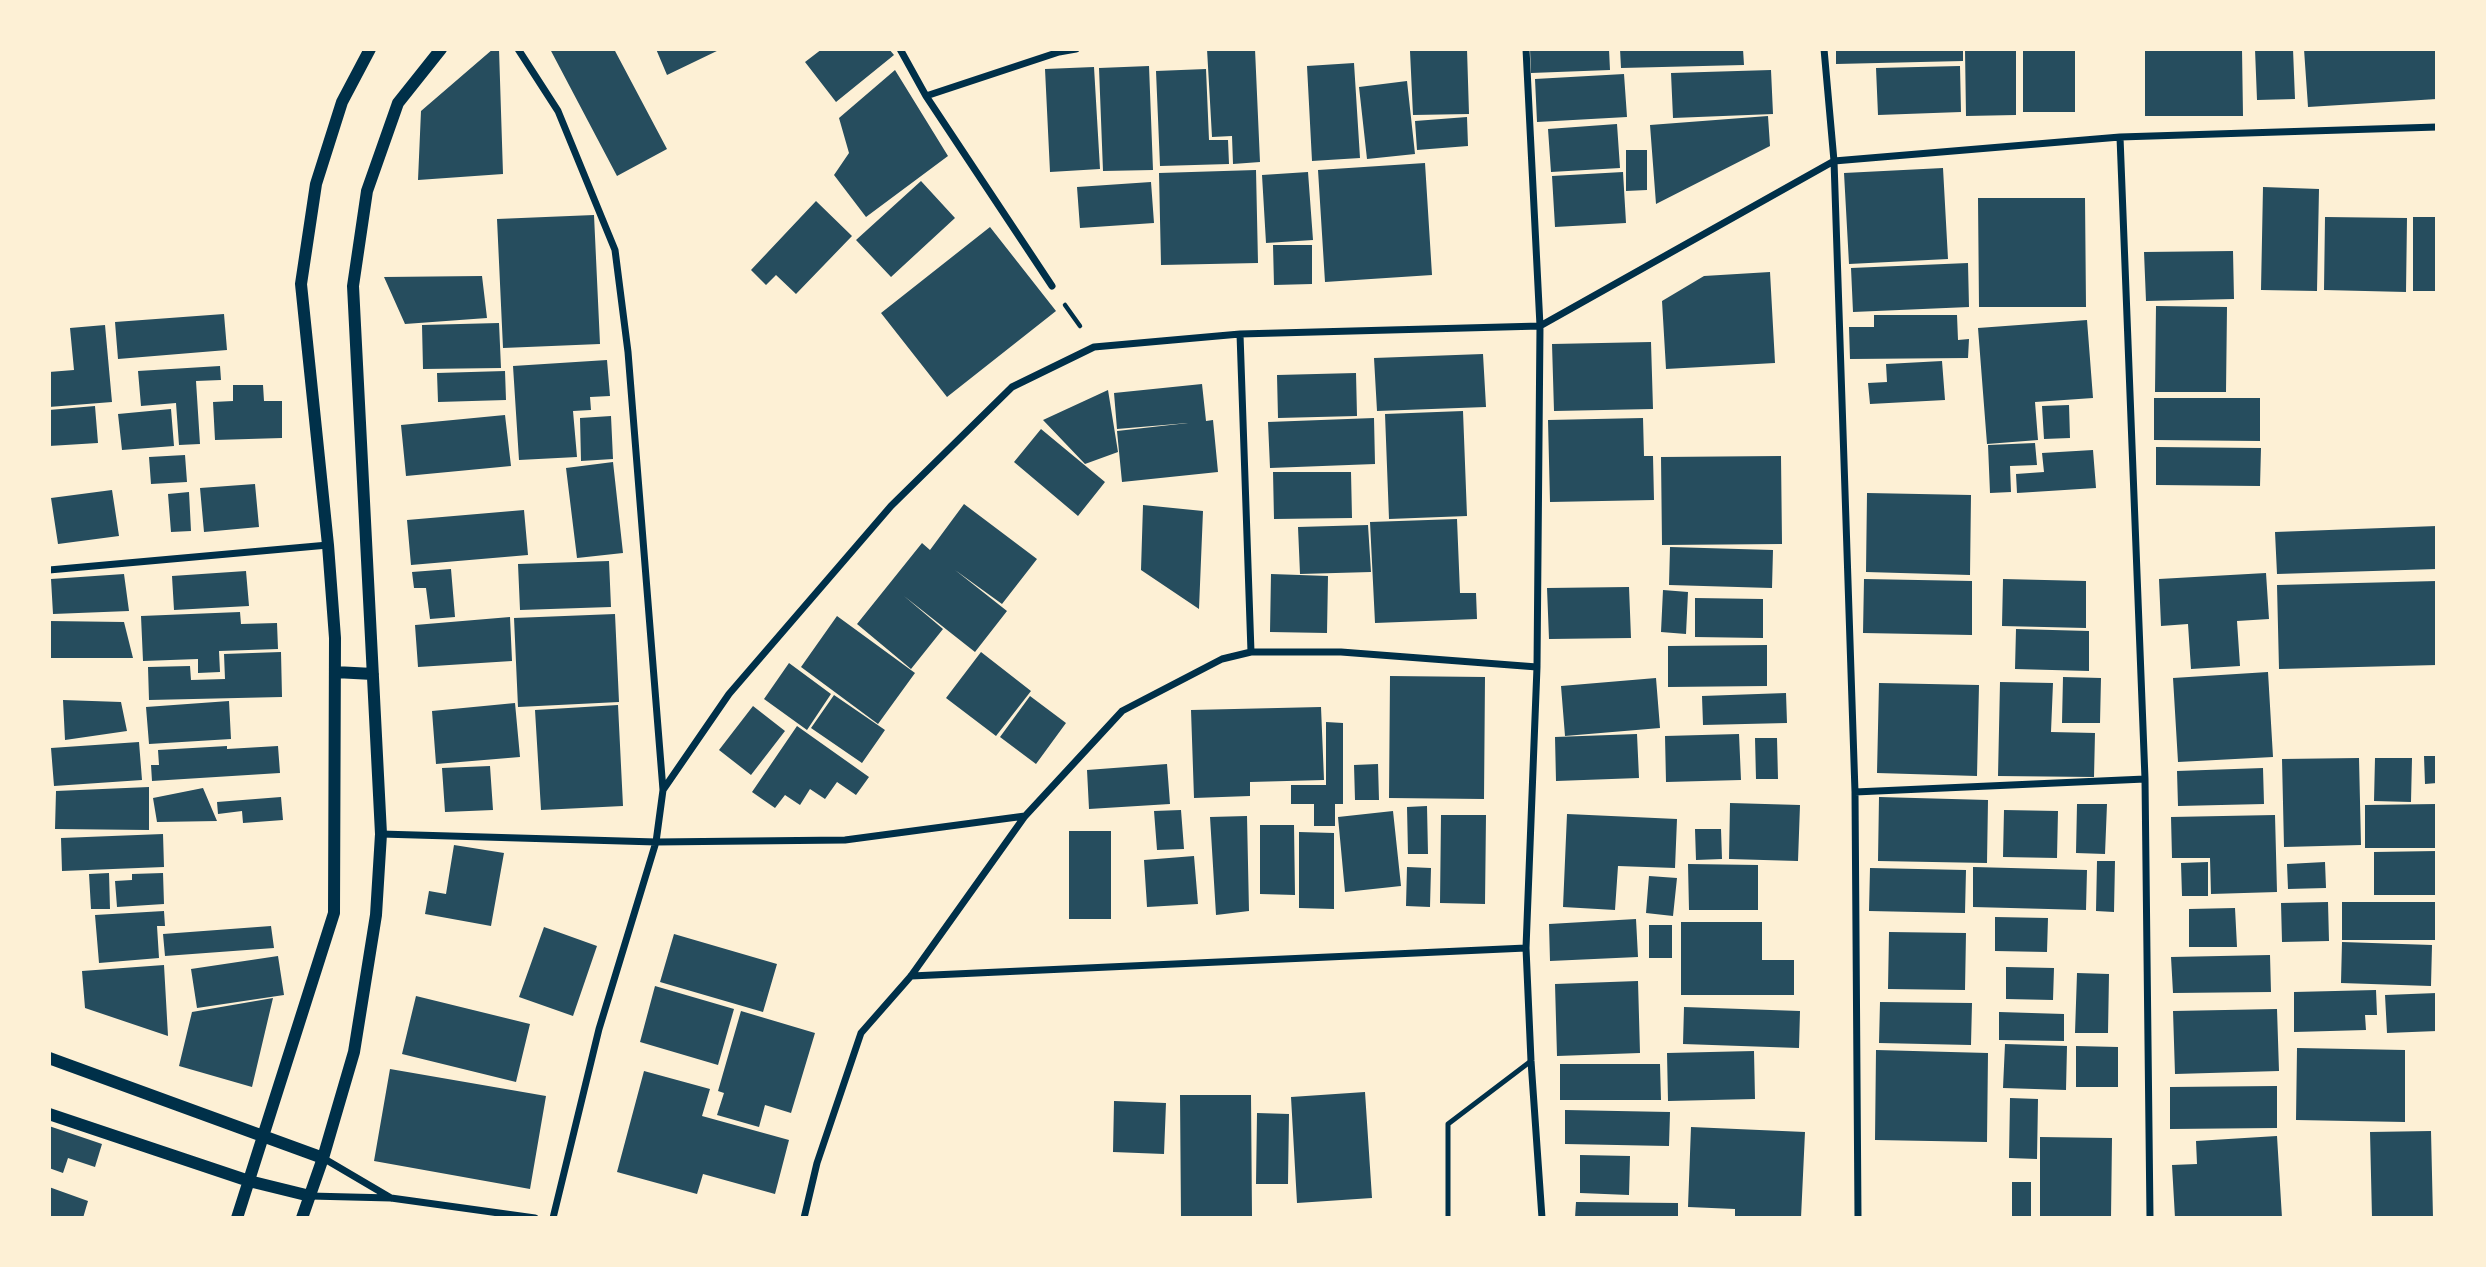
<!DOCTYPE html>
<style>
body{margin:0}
#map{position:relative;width:2486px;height:1267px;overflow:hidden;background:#fdf0d5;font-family:"Playfair Display",serif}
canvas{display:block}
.frame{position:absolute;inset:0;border:51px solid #fdf0d5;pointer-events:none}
</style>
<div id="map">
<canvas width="2486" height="1267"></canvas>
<div class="frame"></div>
</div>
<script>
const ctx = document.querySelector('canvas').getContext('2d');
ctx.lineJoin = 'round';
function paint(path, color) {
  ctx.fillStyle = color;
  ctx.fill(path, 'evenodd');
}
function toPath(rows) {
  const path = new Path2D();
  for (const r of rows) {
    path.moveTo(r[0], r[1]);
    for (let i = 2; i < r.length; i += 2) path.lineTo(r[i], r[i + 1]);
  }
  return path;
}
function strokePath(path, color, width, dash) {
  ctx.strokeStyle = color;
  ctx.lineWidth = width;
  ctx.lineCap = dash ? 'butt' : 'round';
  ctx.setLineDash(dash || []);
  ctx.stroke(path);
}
paint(toPath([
 [493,49,499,49,503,174,418,180,421,111],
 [550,49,614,49,667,149,617,176],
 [656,49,721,49,667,75],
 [822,49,889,49,894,55,836,102,805,62],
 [1207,49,1255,49,1260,162,1233,164,1232,136,1212,137],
 [1467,49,1469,114,1413,115,1410,51],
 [1530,49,1609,49,1610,70,1531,73],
 [1620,49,1743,49,1744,65,1621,68],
 [1836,49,1963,49,1963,61,1836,64],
 [1965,49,2016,49,2016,115,1966,116],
 [2023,49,2075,49,2075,112,2023,112],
 [2145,49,2242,49,2243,116,2145,116],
 [2255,49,2293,49,2295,99,2257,100],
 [2304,49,2437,49,2437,99,2308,107],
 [1354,63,1360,158,1312,161,1307,66],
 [1149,66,1153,170,1103,171,1099,68],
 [1960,66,1961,112,1878,115,1876,68],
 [1094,67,1100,169,1050,172,1045,69],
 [1206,69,1209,140,1228,140,1229,164,1160,166,1156,71],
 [895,70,948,156,866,217,834,175,849,153,839,118],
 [1771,70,1773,114,1673,118,1671,73],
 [1624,74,1627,117,1537,122,1535,79],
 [1407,81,1415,154,1367,159,1359,87],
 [1768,116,1770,146,1656,204,1650,125],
 [1467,117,1468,146,1417,150,1415,121],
 [1617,124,1620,168,1551,172,1548,129],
 [1626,150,1647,150,1647,190,1626,191],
 [1425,163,1432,275,1325,282,1318,170],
 [1943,168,1948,259,1849,264,1844,173],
 [1256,170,1258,263,1161,265,1159,173],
 [1308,172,1313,240,1266,243,1262,175],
 [1623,172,1626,223,1555,227,1552,176],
 [921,181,955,218,891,277,856,240],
 [1151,182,1154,223,1080,228,1077,187],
 [2263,187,2319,189,2317,291,2261,290],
 [1978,198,2085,198,2086,307,1979,307],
 [816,201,852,236,796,294,776,275,766,285,751,270],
 [594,215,600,344,503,348,497,219],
 [2325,217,2407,218,2406,292,2324,290],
 [2413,217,2437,217,2437,291,2413,291],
 [990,227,1056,311,947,397,881,313],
 [1273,245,1312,245,1312,284,1274,285],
 [2233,251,2234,299,2146,301,2144,252],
 [1968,263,1969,307,1853,312,1851,268],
 [1770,272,1775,363,1666,369,1662,301,1704,276],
 [482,276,487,318,405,324,384,277],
 [2156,306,2227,307,2226,392,2155,392],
 [224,314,227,350,118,359,115,322],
 [1874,315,1957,315,1958,340,1969,339,1968,358,1850,359,1849,327,1874,327],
 [2087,320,2093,398,2035,402,2038,440,1987,444,1978,328],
 [499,323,501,368,423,369,422,325],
 [105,325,112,402,49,407,49,372,74,370,70,328],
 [1651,342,1653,409,1554,411,1552,344],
 [1483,354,1486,407,1377,411,1374,358],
 [607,360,610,396,590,397,591,410,573,411,577,457,519,460,513,366],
 [1942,361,1945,400,1870,404,1868,383,1887,382,1886,364],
 [220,366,221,380,196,381,200,444,179,445,176,403,141,406,138,371],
 [505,371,506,400,438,402,437,373],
 [1356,373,1357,416,1278,418,1277,375],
 [1202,384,1206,421,1213,420,1218,472,1122,482,1117,431,1188,423,1117,429,1114,393],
 [233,385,263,385,264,401,282,401,282,438,215,440,213,402,233,401],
 [1108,390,1118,452,1085,464,1043,420],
 [2154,398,2260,398,2260,441,2154,440],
 [2069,405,2070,438,2044,439,2042,406],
 [95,406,98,443,49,446,49,410],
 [171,409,174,446,122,450,118,414],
 [1463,411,1467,516,1389,519,1385,414],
 [505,415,511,466,406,476,401,425],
 [611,416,613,459,581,461,580,418],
 [1374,418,1375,464,1270,468,1268,422],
 [1643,418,1644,456,1653,456,1654,500,1550,502,1548,420],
 [1041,429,1105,482,1078,516,1014,462],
 [2035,443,2037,465,2010,466,2011,492,1990,493,1988,445],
 [2156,447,2261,448,2260,486,2156,485],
 [2093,450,2096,488,2017,493,2016,474,2044,472,2042,453],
 [185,455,187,482,151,484,149,457],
 [1781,456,1782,544,1662,545,1661,457],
 [613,462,623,553,577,558,566,468],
 [1273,472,1351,472,1352,518,1274,519],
 [255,484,259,527,204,532,200,488],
 [112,490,119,536,58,544,51,498],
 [189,492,191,531,171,532,168,494],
 [1867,493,1971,495,1970,575,1866,572],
 [964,504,1037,559,1002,604,955,570,1007,611,975,652,904,596,943,629,911,669,857,624,922,543,930,550],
 [1143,505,1203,511,1199,609,1141,570],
 [524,510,528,555,411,565,407,520],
 [1457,519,1460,593,1476,593,1477,619,1375,623,1370,522],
 [1368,525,1371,572,1300,574,1298,527],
 [2437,526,2437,569,2277,574,2275,532],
 [1670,547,1773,550,1772,588,1669,585],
 [609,561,611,607,520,610,518,564],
 [451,569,455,617,430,619,426,588,414,588,412,572],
 [246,571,249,606,174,610,172,576],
 [2266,573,2269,619,2237,621,2240,666,2191,669,2188,624,2161,626,2159,579],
 [124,574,129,611,53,614,51,579],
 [1271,574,1328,576,1327,633,1270,632],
 [1864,579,1972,581,1972,635,1863,633],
 [2003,579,2086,581,2086,628,2002,626],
 [2437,581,2437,665,2279,669,2277,585],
 [1629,587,1631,638,1549,639,1547,588],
 [1663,590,1688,592,1686,634,1661,632],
 [1695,598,1763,599,1763,638,1695,637],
 [240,612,241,624,277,623,278,649,219,651,220,672,198,673,198,659,143,661,141,616],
 [615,614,619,702,518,707,514,618],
 [837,616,915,673,878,724,801,667],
 [510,617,512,661,418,667,415,625],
 [49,621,124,622,133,658,49,658],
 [2016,629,2089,631,2089,671,2015,669],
 [1767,645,1767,686,1668,687,1668,646],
 [281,652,282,697,149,700,148,667,190,666,191,680,225,679,224,654],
 [981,652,1031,691,996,736,946,698],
 [789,663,831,694,807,730,764,699],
 [2268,672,2273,757,2178,762,2173,678],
 [1390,676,1485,677,1484,799,1389,798],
 [2063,677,2101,678,2100,723,2062,723],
 [1656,678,1660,728,1565,736,1561,686],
 [2000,682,2053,683,2051,732,2095,733,2094,777,1998,776],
 [1879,683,1979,685,1977,776,1877,773],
 [1786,693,1787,723,1703,725,1702,696],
 [834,695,885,730,862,763,811,728],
 [1030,696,1066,723,1036,764,1000,737],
 [63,700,121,702,127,731,65,740],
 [229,701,231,739,149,744,146,707],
 [515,703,520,757,436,764,432,711],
 [618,705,623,806,541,810,535,710],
 [753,706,785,731,751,775,719,750],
 [1321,707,1324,780,1250,782,1250,796,1194,798,1191,710],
 [1326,722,1343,723,1343,804,1335,804,1335,826,1314,826,1314,804,1291,804,1291,785,1326,785],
 [797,726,869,777,856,795,837,782,825,799,810,789,800,805,785,795,775,808,752,792],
 [1637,734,1639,778,1556,781,1555,737],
 [1739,734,1741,780,1666,782,1665,736],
 [1755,738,1777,738,1778,779,1756,779],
 [139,742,142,780,54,786,51,748],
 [227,746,227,749,278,746,280,773,152,781,151,765,159,765,158,750],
 [2424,756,2437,756,2437,783,2425,784],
 [2359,758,2361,845,2284,847,2282,759],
 [2375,758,2412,758,2411,802,2374,801],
 [1167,764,1170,804,1089,809,1087,770],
 [1378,764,1379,800,1355,800,1354,765],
 [490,766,493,810,445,812,442,768],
 [2263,768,2264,804,2178,806,2177,771],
 [149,787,149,830,55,829,56,791],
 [203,788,217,821,157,822,153,798],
 [281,797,283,820,243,823,242,811,218,814,217,802],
 [1879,797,1988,800,1987,863,1878,861],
 [1730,803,1800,805,1798,861,1729,859],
 [2077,804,2107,804,2105,854,2076,853],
 [2437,804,2437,848,2365,848,2365,805],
 [1427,806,1428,854,1408,854,1407,807],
 [1181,810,1184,849,1157,850,1154,811],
 [2004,810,2058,811,2057,858,2003,857],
 [1393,811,1401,886,1345,892,1338,817],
 [1567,814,1677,819,1675,868,1618,866,1615,910,1563,907],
 [1441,815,1486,815,1485,904,1440,903],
 [2275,815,2277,892,2211,894,2210,858,2172,858,2171,817],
 [1247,816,1249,911,1216,915,1210,817],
 [1260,825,1294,825,1295,895,1260,894],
 [1695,829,1721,829,1722,859,1696,860],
 [1069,831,1111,831,1111,919,1069,919],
 [1299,832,1334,833,1334,909,1299,908],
 [163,834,164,867,62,871,61,838],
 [454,845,504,853,491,926,425,914,429,891,446,894],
 [2437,851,2437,895,2374,895,2374,852],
 [1194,856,1198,904,1147,907,1144,860],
 [2097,861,2115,861,2114,912,2096,911],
 [2208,862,2208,896,2182,896,2181,863],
 [2325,862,2326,888,2288,889,2287,864],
 [1688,864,1758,865,1758,910,1689,910],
 [1407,867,1431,868,1430,907,1406,906],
 [1973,867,2087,870,2086,910,1973,907],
 [1870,868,1966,870,1965,913,1869,911],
 [109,873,110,909,91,909,89,874],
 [163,873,164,904,117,907,115,881,132,880,132,874],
 [1649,876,1677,878,1673,916,1646,913],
 [2328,902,2329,941,2282,942,2281,903],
 [2342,902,2437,902,2437,940,2342,940],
 [2235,908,2237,947,2189,947,2189,909],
 [164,911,165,926,157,926,159,958,99,963,95,915],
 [1995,917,2048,918,2047,952,1995,951],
 [1636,919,1638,957,1550,961,1549,924],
 [1681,922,1762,922,1762,960,1794,960,1794,995,1681,995],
 [1649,925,1672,925,1672,958,1649,958],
 [271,926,274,948,165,956,163,934],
 [544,927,597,946,573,1016,519,997],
 [1889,932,1966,933,1965,990,1888,989],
 [674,934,777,964,763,1012,660,982],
 [2342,942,2432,945,2431,986,2341,983],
 [2270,955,2271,992,2173,993,2171,957],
 [278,956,284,995,197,1008,191,969],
 [164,965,168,1036,85,1008,82,971],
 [2006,967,2054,968,2053,1000,2006,999],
 [2077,973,2109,974,2108,1033,2075,1033],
 [1638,981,1640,1053,1557,1056,1555,984],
 [655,986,734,1009,718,1065,640,1042],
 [2376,990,2377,1015,2365,1015,2366,1030,2294,1032,2294,992],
 [2437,993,2437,1031,2387,1033,2385,995],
 [416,996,530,1024,516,1082,402,1054],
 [273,998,252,1087,179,1066,192,1012],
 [1880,1002,1972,1003,1971,1045,1879,1043],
 [1684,1007,1800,1011,1799,1048,1683,1044],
 [2277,1009,2279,1071,2175,1074,2173,1011],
 [741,1011,815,1033,791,1113,765,1105,759,1127,717,1115,724,1093,718,1091],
 [1999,1012,2064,1014,2064,1041,1999,1040],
 [2005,1044,2067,1046,2066,1090,2003,1088],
 [2076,1046,2118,1047,2118,1087,2076,1087],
 [2297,1048,2405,1050,2405,1122,2296,1120],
 [1876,1050,1988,1053,1987,1142,1875,1140],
 [1754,1051,1755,1099,1668,1101,1667,1053],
 [1560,1064,1660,1064,1661,1100,1560,1100],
 [390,1069,546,1096,530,1189,374,1161],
 [644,1071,710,1089,702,1116,789,1140,775,1194,703,1174,697,1194,617,1172],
 [2277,1086,2277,1128,2170,1129,2170,1087],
 [1365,1092,1372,1198,1297,1203,1291,1097],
 [1180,1095,1251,1095,1252,1218,1181,1218],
 [2010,1098,2038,1099,2037,1159,2009,1158],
 [1114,1101,1166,1103,1164,1154,1113,1152],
 [1565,1110,1670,1112,1669,1146,1565,1144],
 [1257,1113,1289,1114,1288,1184,1256,1184],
 [49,1126,102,1144,95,1167,68,1158,63,1173,49,1168],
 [1691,1127,1805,1132,1801,1218,1735,1218,1735,1209,1688,1207],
 [2431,1131,2433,1218,2372,1218,2370,1132],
 [2277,1136,2282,1218,2175,1218,2172,1165,2197,1164,2196,1141],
 [2040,1137,2112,1138,2111,1218,2040,1218],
 [1580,1155,1630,1156,1629,1195,1580,1193],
 [2012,1182,2031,1182,2031,1218,2012,1218],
 [49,1187,88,1201,83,1218,49,1218],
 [1576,1202,1678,1203,1678,1218,1575,1218]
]), '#264d5e');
strokePath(toPath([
 [1065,305,1080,326]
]), '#003049', 4.5);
strokePath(toPath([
 [1448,1218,1448,1124,1531,1061]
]), '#003049', 5);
strokePath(toPath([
 [518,49,558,111,615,250,628,352,663,790],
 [900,49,926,96,1052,286],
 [1526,49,1540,326,1537,667,1526,948,1531,1061,1542,1218],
 [1824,49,1834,161,1855,792,1858,1218],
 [926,96,1059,52,1076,49],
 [2120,137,2145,779,2150,1218],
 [1240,334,1251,652],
 [49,570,328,545],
 [1855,792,2145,779],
 [381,834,656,842,845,840,1025,816],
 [911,976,1526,948],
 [323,1158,391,1198],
 [310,1196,391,1198,535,1218],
 [553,1218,599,1029,656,842,663,790,729,694,891,506,1012,387,1094,347,1240,334,1540,326,1834,161,2120,137,2437,127],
 [804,1218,817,1163,861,1033,911,976,1025,816,1122,711,1222,659,1251,652,1341,652,1537,667]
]), '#003049', 7);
strokePath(toPath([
 [335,672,373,674],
 [49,1058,323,1158],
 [49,1114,249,1181,310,1196],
 [237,1218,334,913,335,638,328,545,301,284,316,184,342,102,370,49],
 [302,1218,323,1158,354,1052,376,915,381,834,353,286,367,191,398,103,441,49]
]), '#003049', 12);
</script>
